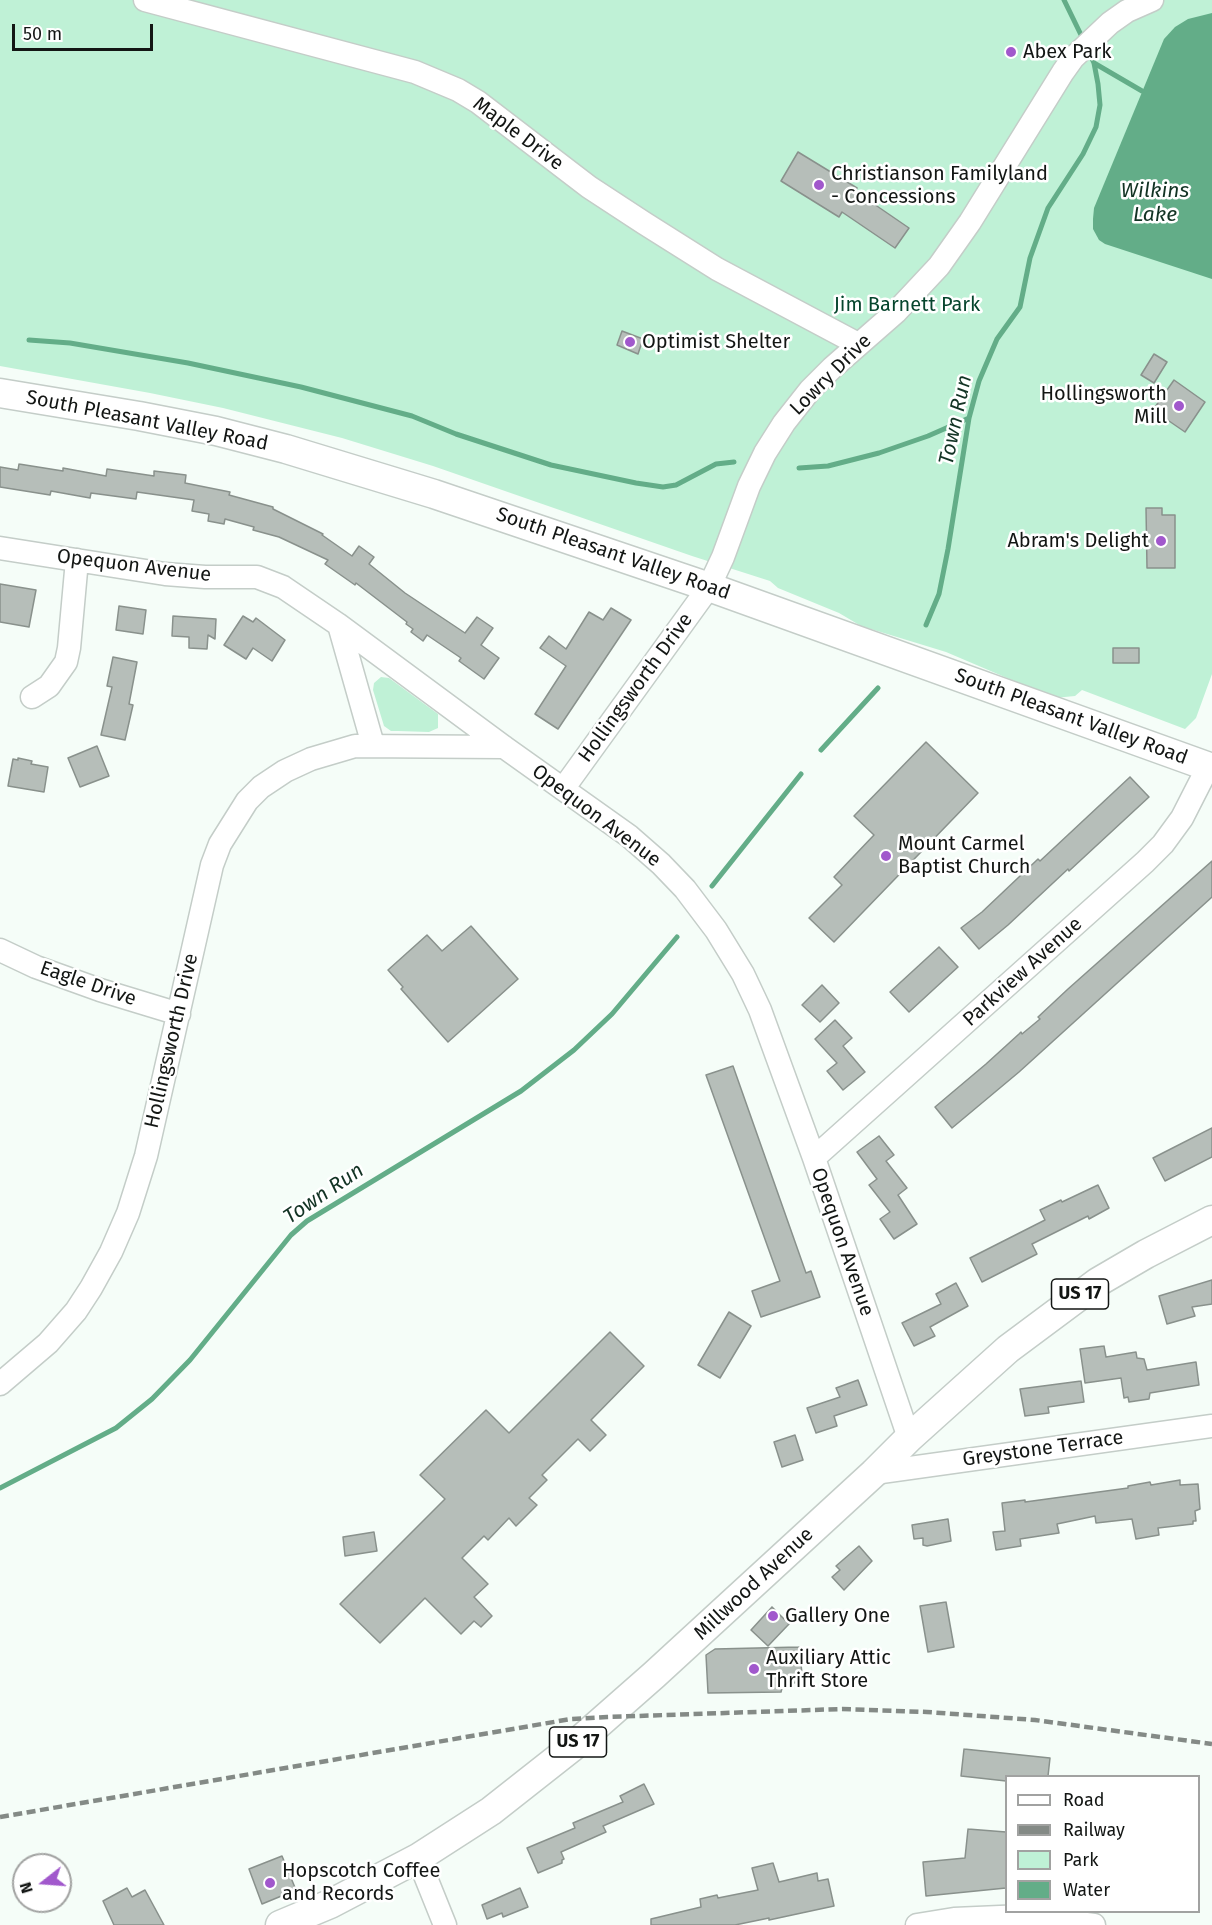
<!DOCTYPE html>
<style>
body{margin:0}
#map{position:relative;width:1212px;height:1925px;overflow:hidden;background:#f5fdf8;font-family:"Fira Sans",sans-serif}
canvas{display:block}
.legend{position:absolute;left:1005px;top:1775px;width:195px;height:138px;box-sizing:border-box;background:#fff;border:2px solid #a1a2a1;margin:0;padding:8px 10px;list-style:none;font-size:18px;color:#131614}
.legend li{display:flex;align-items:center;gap:12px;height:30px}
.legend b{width:30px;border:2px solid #a1a2a1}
.north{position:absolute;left:12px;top:1853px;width:60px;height:60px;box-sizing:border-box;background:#fff;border:2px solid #a1a2a1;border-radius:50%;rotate:253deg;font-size:16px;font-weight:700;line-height:24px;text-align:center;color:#131614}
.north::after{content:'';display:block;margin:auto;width:21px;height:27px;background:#a158cc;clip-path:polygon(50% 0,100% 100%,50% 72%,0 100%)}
.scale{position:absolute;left:12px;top:24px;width:141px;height:27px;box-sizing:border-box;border:3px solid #131614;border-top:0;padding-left:8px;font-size:18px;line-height:21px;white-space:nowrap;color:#131614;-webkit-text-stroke:4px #fff;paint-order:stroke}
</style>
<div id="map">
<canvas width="1212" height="1925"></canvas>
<ul class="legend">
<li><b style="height:8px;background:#fff"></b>Road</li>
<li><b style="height:8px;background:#848a86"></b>Railway</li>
<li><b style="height:16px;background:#bff1d6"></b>Park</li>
<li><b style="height:16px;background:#63ad88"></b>Water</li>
</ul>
<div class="north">N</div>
<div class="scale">50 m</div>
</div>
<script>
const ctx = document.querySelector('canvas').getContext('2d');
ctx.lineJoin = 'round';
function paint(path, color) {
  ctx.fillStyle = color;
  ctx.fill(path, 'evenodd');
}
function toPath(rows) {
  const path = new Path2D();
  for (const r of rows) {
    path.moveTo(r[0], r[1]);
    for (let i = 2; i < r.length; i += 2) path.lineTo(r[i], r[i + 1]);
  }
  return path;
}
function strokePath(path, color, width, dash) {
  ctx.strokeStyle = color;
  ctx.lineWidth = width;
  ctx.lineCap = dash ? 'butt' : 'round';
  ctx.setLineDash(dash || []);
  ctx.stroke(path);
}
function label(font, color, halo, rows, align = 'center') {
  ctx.font = font + ' "Fira Sans",sans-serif';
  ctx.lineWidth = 5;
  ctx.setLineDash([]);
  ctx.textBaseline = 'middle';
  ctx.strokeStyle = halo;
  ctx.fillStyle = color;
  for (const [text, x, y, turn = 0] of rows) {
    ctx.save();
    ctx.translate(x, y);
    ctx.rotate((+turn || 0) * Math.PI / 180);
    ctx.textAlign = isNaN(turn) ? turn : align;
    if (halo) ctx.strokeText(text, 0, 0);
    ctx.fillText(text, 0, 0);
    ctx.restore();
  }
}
paint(toPath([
 [0,0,1212,0,1212,674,1196,718,1185,729,1082,690,1075,696,1054,698,946,652,861,626,839,613,778,588,770,581,692,556,433,466,342,438,223,408,150,393,0,366],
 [381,677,389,678,438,714,438,728,429,732,398,731,391,731,384,726,373,690,374,683]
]), '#bff1d6');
paint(toPath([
 [1212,13,1212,279,1105,244,1099,240,1093,229,1093,219,1094,208,1164,39,1175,27,1188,19]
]), '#63ad88');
strokePath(toPath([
 [1064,0,1084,41],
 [1094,63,1142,91],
 [29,340,70,343,188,363,301,387,412,416,456,434,551,465,636,483,663,487,676,485,716,464,734,462],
 [799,468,828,466,879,453,928,436,969,418],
 [926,625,939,594,948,549,969,418,979,381,997,339,1020,307,1030,258,1048,208,1083,154,1096,127,1100,105,1098,84,1094,63,1089,52],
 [821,750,878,688],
 [712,886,801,774],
 [0,1488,116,1428,152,1399,190,1360,291,1235,307,1221,521,1091,574,1050,612,1014,677,937]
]), '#63ad88', 5);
const building = toPath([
 [798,152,857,188,855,191,909,228,895,248,842,212,839,217,781,181,798,152],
 [622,331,643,339,638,354,617,345,622,331],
 [1154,354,1167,362,1154,383,1141,375,1154,354],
 [1174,380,1205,402,1185,432,1153,410,1174,380],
 [19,464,63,471,63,468,106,476,107,469,154,476,154,471,186,475,185,483,230,492,229,495,273,507,273,509,323,534,322,535,352,556,359,546,374,557,369,564,405,593,465,633,477,617,493,628,481,645,499,658,484,679,459,661,461,658,427,635,423,641,411,632,413,629,406,624,407,622,356,583,355,585,325,564,328,560,279,537,253,530,254,527,225,519,224,524,208,521,209,514,192,511,194,500,137,492,136,499,91,493,90,498,51,491,50,495,0,487,0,467,18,470,19,464],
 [1146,508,1162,508,1162,515,1175,515,1175,568,1147,568,1146,508],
 [0,584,36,590,29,627,0,622,0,584],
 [119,606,146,610,143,634,116,630,119,606],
 [611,608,631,620,558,729,535,714,566,666,540,648,549,636,566,649,589,612,603,620,611,608],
 [173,616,216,619,215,639,208,635,207,649,189,648,189,637,172,636,173,616],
 [243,616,253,622,256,618,285,640,272,661,253,648,246,659,224,645,243,616],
 [1113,648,1139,648,1139,663,1113,663,1113,648],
 [113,657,137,662,129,704,133,705,125,740,101,735,112,687,107,686,113,657],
 [926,742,978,793,834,942,809,918,842,885,834,877,874,835,854,816,926,742],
 [97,746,109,776,80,787,68,758,97,746],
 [18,758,32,761,31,764,48,767,44,792,8,786,13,759,18,760,18,758],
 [1130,777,1149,797,1069,871,1068,869,1008,925,979,949,961,928,982,912,1038,859,1040,861,1130,777],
 [1212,861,1212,897,1019,1072,952,1128,935,1107,986,1064,1019,1034,1021,1032,1022,1034,1040,1019,1038,1017,1068,989,1212,861],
 [471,926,518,979,448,1042,401,989,403,987,388,970,427,935,442,951,471,926],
 [939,947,958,967,909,1012,890,992,939,947],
 [822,985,839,1003,820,1022,802,1005,822,985],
 [835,1020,852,1038,843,1046,865,1072,843,1090,827,1071,837,1063,815,1039,835,1020],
 [733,1066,806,1273,811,1271,820,1297,761,1317,752,1291,780,1281,706,1075,733,1066],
 [1212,1128,1212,1157,1165,1181,1153,1158,1212,1128],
 [879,1136,894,1155,886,1161,907,1188,898,1195,917,1224,894,1239,880,1219,890,1212,869,1185,877,1179,857,1152,879,1136],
 [1098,1185,1109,1208,1089,1219,1088,1216,1032,1244,1037,1254,982,1282,970,1258,1045,1220,1040,1210,1061,1200,1062,1202,1098,1185],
 [1212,1280,1212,1304,1192,1307,1195,1316,1167,1324,1159,1296,1212,1280],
 [956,1283,968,1306,930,1327,935,1336,914,1346,902,1323,941,1304,936,1294,956,1283],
 [729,1312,751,1326,720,1378,698,1365,729,1312],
 [610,1332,644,1366,591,1420,606,1435,590,1451,578,1439,542,1475,547,1480,529,1498,537,1505,516,1526,509,1518,488,1540,484,1536,462,1558,488,1584,474,1597,492,1616,481,1627,474,1621,461,1634,425,1598,380,1643,340,1604,445,1499,420,1475,486,1410,509,1433,610,1332],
 [1104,1346,1106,1357,1136,1352,1137,1358,1144,1359,1147,1370,1196,1362,1199,1385,1150,1393,1149,1399,1129,1402,1128,1397,1124,1398,1121,1378,1085,1383,1080,1349,1104,1346],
 [858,1380,867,1405,834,1416,837,1426,816,1433,807,1408,840,1397,836,1388,858,1380],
 [1081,1381,1084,1402,1048,1407,1049,1413,1025,1416,1020,1389,1081,1381],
 [795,1435,803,1460,782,1467,774,1442,795,1435],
 [1180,1480,1180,1485,1198,1484,1200,1509,1195,1511,1196,1521,1193,1521,1193,1524,1158,1528,1159,1535,1136,1539,1132,1519,1096,1523,1095,1516,1057,1524,1059,1533,1020,1539,1021,1546,996,1550,993,1532,1005,1531,1002,1503,1025,1500,1025,1502,1128,1488,1128,1486,1150,1482,1151,1485,1180,1480],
 [948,1519,951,1541,927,1546,923,1545,923,1538,914,1539,912,1525,948,1519],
 [374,1532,377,1551,345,1556,343,1537,374,1532],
 [859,1546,872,1561,844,1590,832,1577,840,1570,836,1566,859,1546],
 [946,1602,954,1647,928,1652,920,1606,946,1602],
 [772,1607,789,1624,768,1646,751,1630,772,1607],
 [799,1647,803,1682,783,1684,781,1692,708,1693,706,1655,715,1649,799,1647],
 [964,1749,1050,1758,1048,1776,1006,1776,1006,1781,961,1776,964,1749],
 [644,1784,654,1804,603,1826,606,1832,561,1852,564,1859,562,1860,562,1863,538,1873,527,1848,575,1828,573,1823,623,1802,620,1796,644,1784],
 [968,1829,1006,1832,1006,1888,926,1896,923,1862,965,1858,968,1829],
 [282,1856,296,1890,262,1904,249,1869,282,1856],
 [773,1863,779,1882,817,1873,818,1881,828,1879,834,1906,769,1920,769,1918,735,1925,651,1925,651,1919,701,1907,700,1899,717,1895,718,1898,758,1890,752,1868,773,1863],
 [127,1888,132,1897,145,1890,164,1925,114,1925,103,1901,127,1888],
 [520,1888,528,1907,503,1917,502,1913,487,1919,482,1905,520,1888]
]);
paint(building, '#b6beb9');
strokePath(building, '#89918c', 1.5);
const minor = toPath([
 [145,0,415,72,458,90,478,102,589,187,644,223,717,269,858,344],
 [0,548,165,574,205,577,257,577,283,587,339,625,504,747,629,836,661,864,685,889,716,930,743,974,760,1010,814,1158,909,1438],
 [339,625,373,745],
 [32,697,49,686,66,662,69,648,77,560],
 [563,789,709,587,723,557,749,486,765,453,784,423,810,390,832,368,896,312,939,266,970,222,1063,72,1073,58,1110,23,1127,11,1152,0],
 [0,950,36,967,100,990,179,1014],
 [814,1158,1145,862,1163,844,1182,818,1208,767],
 [0,1384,48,1343,76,1311,91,1288,111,1252,128,1213,146,1156,212,865,220,844,247,801,261,787,285,771,311,759,355,746,504,747],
 [874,1473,1212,1426],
 [418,1858,445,1925],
 [917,1925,954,1919,1023,1916,1094,1925]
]);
const major = toPath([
 [0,393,139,416,216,431,286,449,434,494,709,587,1212,768],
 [280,1925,330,1904,418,1858,491,1811,571,1748,654,1675,874,1473,909,1438,1008,1349,1098,1282,1146,1254,1212,1220]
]);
strokePath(minor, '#c4cdc8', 25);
strokePath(major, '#c4cdc8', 31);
strokePath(minor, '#fff', 22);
strokePath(major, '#fff', 28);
strokePath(toPath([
 [0,1817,571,1719,607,1717,842,1709,927,1712,1035,1720,1212,1744]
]), '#848a86', 4.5, [9, 4.5]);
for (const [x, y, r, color] of [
 [1011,52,6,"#a158cc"],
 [819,185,6,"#a158cc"],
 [630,342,6,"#a158cc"],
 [1179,406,6,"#a158cc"],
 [1161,541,6,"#a158cc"],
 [886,856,6,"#a158cc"],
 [773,1616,6,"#a158cc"],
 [754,1669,6,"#a158cc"],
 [270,1883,6,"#a158cc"]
]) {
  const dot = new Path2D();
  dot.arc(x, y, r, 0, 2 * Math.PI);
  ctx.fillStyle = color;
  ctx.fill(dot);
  strokePath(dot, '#fff', 2);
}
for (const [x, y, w] of [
 [1080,1294,57],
 [578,1742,57]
]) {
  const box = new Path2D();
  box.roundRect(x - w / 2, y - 15, w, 30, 4.5);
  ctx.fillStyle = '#fff';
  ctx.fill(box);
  strokePath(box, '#131614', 1.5);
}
label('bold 18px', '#131614', null, [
 ["US 17",1080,1294],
 ["US 17",578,1742]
]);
label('20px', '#131614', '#fff', [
 ["Abex Park",1023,52],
 ["Christianson Familyland",831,174],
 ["- Concessions",831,197],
 ["Optimist Shelter",642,342],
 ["Hollingsworth",1167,394,"right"],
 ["Mill",1167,417,"right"],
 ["Abram's Delight",1149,541,"right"],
 ["Mount Carmel",898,844],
 ["Baptist Church",898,867],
 ["Gallery One",785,1616],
 ["Auxiliary Attic",766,1658],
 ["Thrift Store",766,1681],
 ["Hopscotch Coffee",282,1871],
 ["and Records",282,1894]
], 'left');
label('20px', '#131614', '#fff', [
 ["Maple Drive",518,134,37],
 ["Lowry Drive",831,375,-45],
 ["South Pleasant Valley Road",147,421,11],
 ["South Pleasant Valley Road",613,554,19],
 ["Opequon Avenue",134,566,7],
 ["Hollingsworth Drive",636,688,-54],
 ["South Pleasant Valley Road",1071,717,20],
 ["Opequon Avenue",596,816,37],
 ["Parkview Avenue",1023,972,-42],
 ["Eagle Drive",88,984,19],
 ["Hollingsworth Drive",172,1041,-77],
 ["Opequon Avenue",842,1242,71],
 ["Greystone Terrace",1043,1449,-8],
 ["Millwood Avenue",754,1584,-43]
]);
label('20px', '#06452d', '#fff', [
 ["Jim Barnett Park",907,305]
]);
label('italic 21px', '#123324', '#fff', [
 ["Wilkins",1155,191],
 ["Lake",1155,215],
 ["Town Run",956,420,-78],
 ["Town Run",324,1194,-34]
]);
</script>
